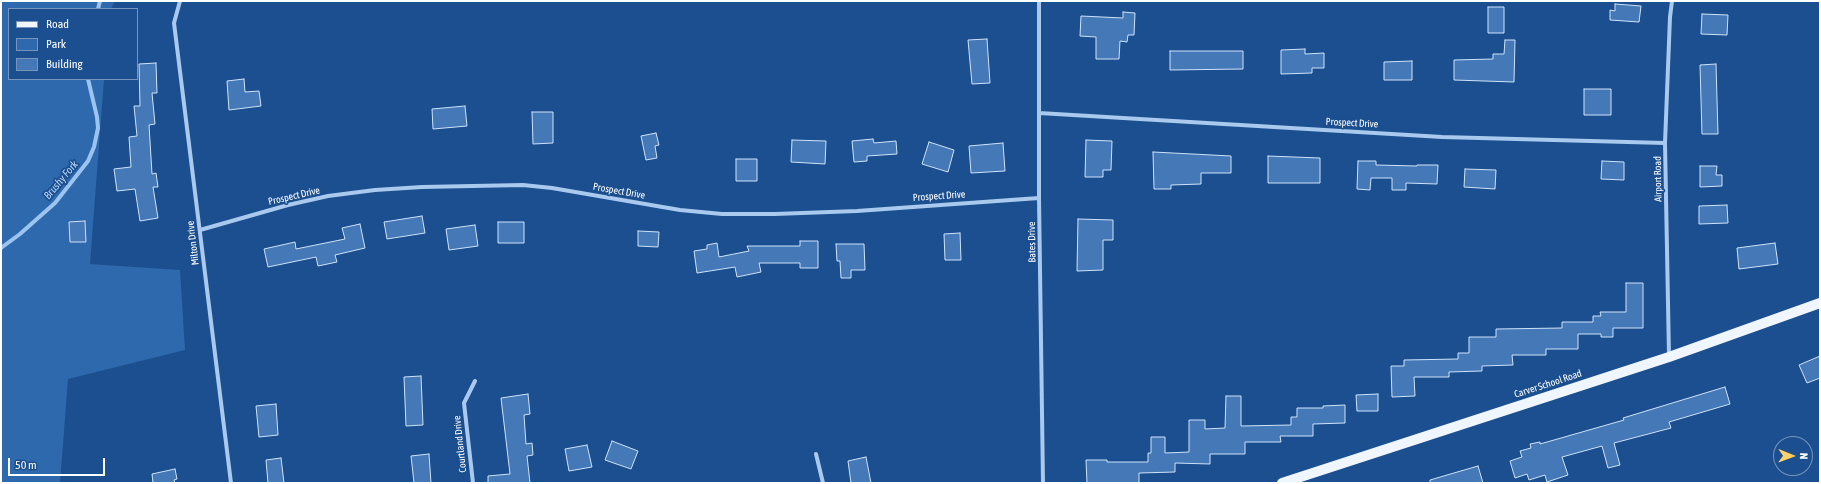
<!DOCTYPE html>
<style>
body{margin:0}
#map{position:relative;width:1821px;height:484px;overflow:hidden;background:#1b4f8f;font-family:"Asap Condensed",sans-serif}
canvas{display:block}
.frame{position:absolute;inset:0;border:2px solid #fff;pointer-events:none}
.legend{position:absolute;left:8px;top:8px;width:130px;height:72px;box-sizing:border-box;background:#1b4f8f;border:1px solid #7695bc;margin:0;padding:5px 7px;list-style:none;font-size:12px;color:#fff}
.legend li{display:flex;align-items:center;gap:8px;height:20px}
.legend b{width:20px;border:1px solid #7695bc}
.north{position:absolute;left:1773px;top:436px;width:40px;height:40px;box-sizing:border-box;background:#1b4f8f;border:1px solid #7695bc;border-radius:50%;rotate:91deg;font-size:11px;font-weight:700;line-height:16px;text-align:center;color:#fff}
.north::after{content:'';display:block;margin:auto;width:14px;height:18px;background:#ffd166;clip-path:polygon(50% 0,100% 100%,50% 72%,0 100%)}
.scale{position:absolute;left:8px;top:458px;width:97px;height:18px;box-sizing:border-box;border:2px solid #fff;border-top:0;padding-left:5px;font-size:12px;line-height:14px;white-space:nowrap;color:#fff;-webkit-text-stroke:3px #1b4f8f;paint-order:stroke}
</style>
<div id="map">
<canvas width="1821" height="484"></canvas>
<div class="frame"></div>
<ul class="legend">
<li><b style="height:5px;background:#f0f6ff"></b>Road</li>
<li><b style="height:11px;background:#2e69ad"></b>Park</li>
<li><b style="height:11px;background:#4478b7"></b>Building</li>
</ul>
<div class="north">N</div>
<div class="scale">50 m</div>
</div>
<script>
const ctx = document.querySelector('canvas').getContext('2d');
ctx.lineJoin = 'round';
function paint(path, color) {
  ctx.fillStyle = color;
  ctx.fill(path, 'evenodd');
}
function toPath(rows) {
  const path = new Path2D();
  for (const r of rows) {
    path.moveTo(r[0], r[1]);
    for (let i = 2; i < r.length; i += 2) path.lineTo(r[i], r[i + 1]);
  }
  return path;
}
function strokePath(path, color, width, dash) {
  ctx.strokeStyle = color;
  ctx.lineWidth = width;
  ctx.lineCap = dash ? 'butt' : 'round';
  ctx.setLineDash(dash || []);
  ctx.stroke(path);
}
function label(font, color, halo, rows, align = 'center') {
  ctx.font = font + ' "Asap Condensed",sans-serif';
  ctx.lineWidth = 3.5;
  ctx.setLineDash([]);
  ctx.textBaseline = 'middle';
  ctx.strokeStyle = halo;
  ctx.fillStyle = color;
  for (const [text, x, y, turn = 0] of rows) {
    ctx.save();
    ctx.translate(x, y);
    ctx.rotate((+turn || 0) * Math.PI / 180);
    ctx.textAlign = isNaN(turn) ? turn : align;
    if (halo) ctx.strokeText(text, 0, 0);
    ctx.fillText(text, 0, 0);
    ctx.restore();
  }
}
paint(toPath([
 [1,1,115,1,111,9,9,9,9,79,104,79,90,264,180,270,185,350,68,379,60,483,1,483]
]), '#2e69ad');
strokePath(toPath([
 [98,9,100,1],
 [1,248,20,234,55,203,88,161,94,147,98,128,97,117,88,79]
]), '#9cc4f0', 4);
const building = toPath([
 [1615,4,1641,6,1639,22,1610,20,1610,10,1615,11,1615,4],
 [1488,7,1504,7,1504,33,1488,33,1488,7],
 [1123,12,1135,13,1134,35,1128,35,1127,42,1120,41,1119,59,1096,59,1096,37,1080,36,1081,16,1123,18,1123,12],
 [1702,14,1728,15,1727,35,1701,34,1702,14],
 [987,39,990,83,972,84,968,40,987,39],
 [1505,40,1515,40,1514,82,1454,80,1454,60,1493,59,1493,54,1504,54,1505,40],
 [1305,49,1305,54,1324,53,1324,68,1312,68,1312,73,1281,74,1281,50,1305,49],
 [1170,51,1243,51,1243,69,1170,70,1170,51],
 [1412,61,1412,80,1384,80,1384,62,1412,61],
 [156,63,157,93,152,93,155,124,149,125,152,174,156,173,158,187,153,187,158,218,140,221,135,189,117,191,114,169,131,167,129,137,137,136,134,106,140,106,139,64,156,63],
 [1716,64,1718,134,1702,134,1700,65,1716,64],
 [244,79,245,92,259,91,261,106,229,110,227,81,244,79],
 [1584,89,1611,89,1611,115,1584,115,1584,89],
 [465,106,467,126,433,129,432,109,465,106],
 [532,112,553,112,553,143,533,144,532,112],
 [656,133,659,145,655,146,657,158,646,160,641,136,656,133],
 [873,139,874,143,896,141,897,154,867,156,867,161,854,162,852,141,873,139],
 [792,140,826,141,825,164,791,162,792,140],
 [1086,140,1112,141,1111,170,1103,170,1103,177,1085,177,1086,140],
 [929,142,954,150,948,172,922,164,929,142],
 [1003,143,1005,171,971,173,969,146,1003,143],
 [1153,152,1231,156,1231,173,1201,173,1201,184,1171,185,1171,189,1154,189,1153,152],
 [1268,156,1320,158,1320,183,1268,183,1268,156],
 [736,159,757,159,757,181,736,181,736,159],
 [1358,161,1376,161,1376,165,1417,166,1417,165,1438,165,1437,184,1406,183,1406,190,1392,190,1392,178,1371,178,1370,190,1357,189,1358,161],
 [1602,161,1624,162,1624,180,1601,179,1602,161],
 [1700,166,1717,166,1716,175,1722,175,1722,186,1700,187,1700,166],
 [1465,169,1496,170,1495,189,1464,187,1465,169],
 [1727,205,1728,223,1699,224,1699,206,1727,205],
 [422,216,425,233,387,239,384,222,422,216],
 [1078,219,1113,220,1113,240,1103,240,1103,270,1077,271,1078,219],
 [85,221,86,242,70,242,69,222,85,221],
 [498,222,524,222,524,243,498,243,498,222],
 [360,224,365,248,335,255,337,262,318,266,316,257,268,267,264,249,295,242,296,249,345,239,342,228,360,224],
 [475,225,478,246,449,250,446,229,475,225],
 [638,231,659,232,658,247,638,246,638,231],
 [960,233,961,260,945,260,944,234,960,233],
 [800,241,818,241,818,268,800,268,800,263,759,263,761,272,737,277,735,267,697,273,694,251,707,249,707,245,717,243,719,257,749,251,747,246,800,246,800,241],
 [1775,243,1778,264,1739,269,1737,248,1775,243],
 [836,244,864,244,865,270,851,270,851,278,841,278,840,261,837,261,836,244],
 [1626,283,1643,283,1643,328,1613,328,1613,337,1601,337,1601,334,1578,334,1578,349,1546,349,1546,355,1512,355,1513,365,1482,366,1482,371,1449,372,1449,377,1414,377,1415,396,1392,397,1391,366,1404,366,1404,360,1458,359,1458,353,1469,353,1469,337,1496,337,1496,329,1562,328,1562,322,1593,322,1593,316,1601,316,1600,312,1626,312,1626,283],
 [1820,356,1820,378,1807,383,1799,365,1820,356],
 [421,376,423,425,406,426,404,377,421,376],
 [1725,387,1730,404,1669,422,1671,428,1614,443,1620,465,1608,468,1602,446,1562,457,1568,475,1547,482,1545,475,1529,480,1527,474,1515,478,1510,461,1522,457,1520,451,1531,448,1530,444,1540,442,1540,444,1624,420,1623,418,1725,387],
 [528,394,530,414,524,415,526,444,532,443,533,455,527,456,530,483,488,483,488,476,510,474,501,398,528,394],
 [1378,394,1378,411,1357,411,1356,395,1378,394],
 [1226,396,1241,396,1241,426,1291,425,1291,417,1297,417,1297,408,1323,408,1323,406,1345,405,1345,423,1313,424,1313,436,1280,436,1281,442,1245,442,1245,454,1210,454,1210,464,1175,463,1175,472,1139,473,1139,483,1087,483,1086,460,1107,460,1107,462,1148,462,1148,453,1151,453,1151,437,1165,437,1165,453,1189,452,1189,420,1205,420,1205,429,1225,428,1226,396],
 [276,404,278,435,259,437,256,406,276,404],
 [612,441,638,451,631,469,605,460,612,441],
 [587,445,592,467,569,471,565,449,587,445],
 [429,454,431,483,414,483,411,456,429,454],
 [866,457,871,483,851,483,848,461,866,457],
 [281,458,284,483,268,483,266,460,281,458],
 [1478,466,1483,483,1430,483,1430,480,1478,466],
 [175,469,177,479,174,480,175,483,153,483,152,474,175,469]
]);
paint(building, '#4478b7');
strokePath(building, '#cfe3fa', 1);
strokePath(toPath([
 [180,1,174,23,231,483],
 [1039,1,1039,198,1043,483],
 [1039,113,1442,137,1665,143],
 [200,230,288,205,328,196,375,190,422,187,523,185,552,188,680,210,722,214,775,214,857,211,1039,198],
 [1669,356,1665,143,1670,17,1672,1],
 [816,454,823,483],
 [473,483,464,403,475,381]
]), '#a9c9ee', 4);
strokePath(toPath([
 [1282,483,1669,357,1820,303]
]), '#f0f6ff', 10);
label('10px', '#fff', '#1b4f8f', [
 ["Prospect Drive",1352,123,3],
 ["Airport Road",1658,179,-91],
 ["Prospect Drive",619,191,10],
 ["Prospect Drive",294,196,-13],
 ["Prospect Drive",939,196,-4],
 ["Bates Drive",1032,242,-91],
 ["Milton Drive",193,243,-97],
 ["Carver School Road",1548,384,-18],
 ["Courtland Drive",460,444,-96]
]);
label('italic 11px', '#b5d3f5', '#1b4f8f', [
 ["Brushy Fork",61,180,-50]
]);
</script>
